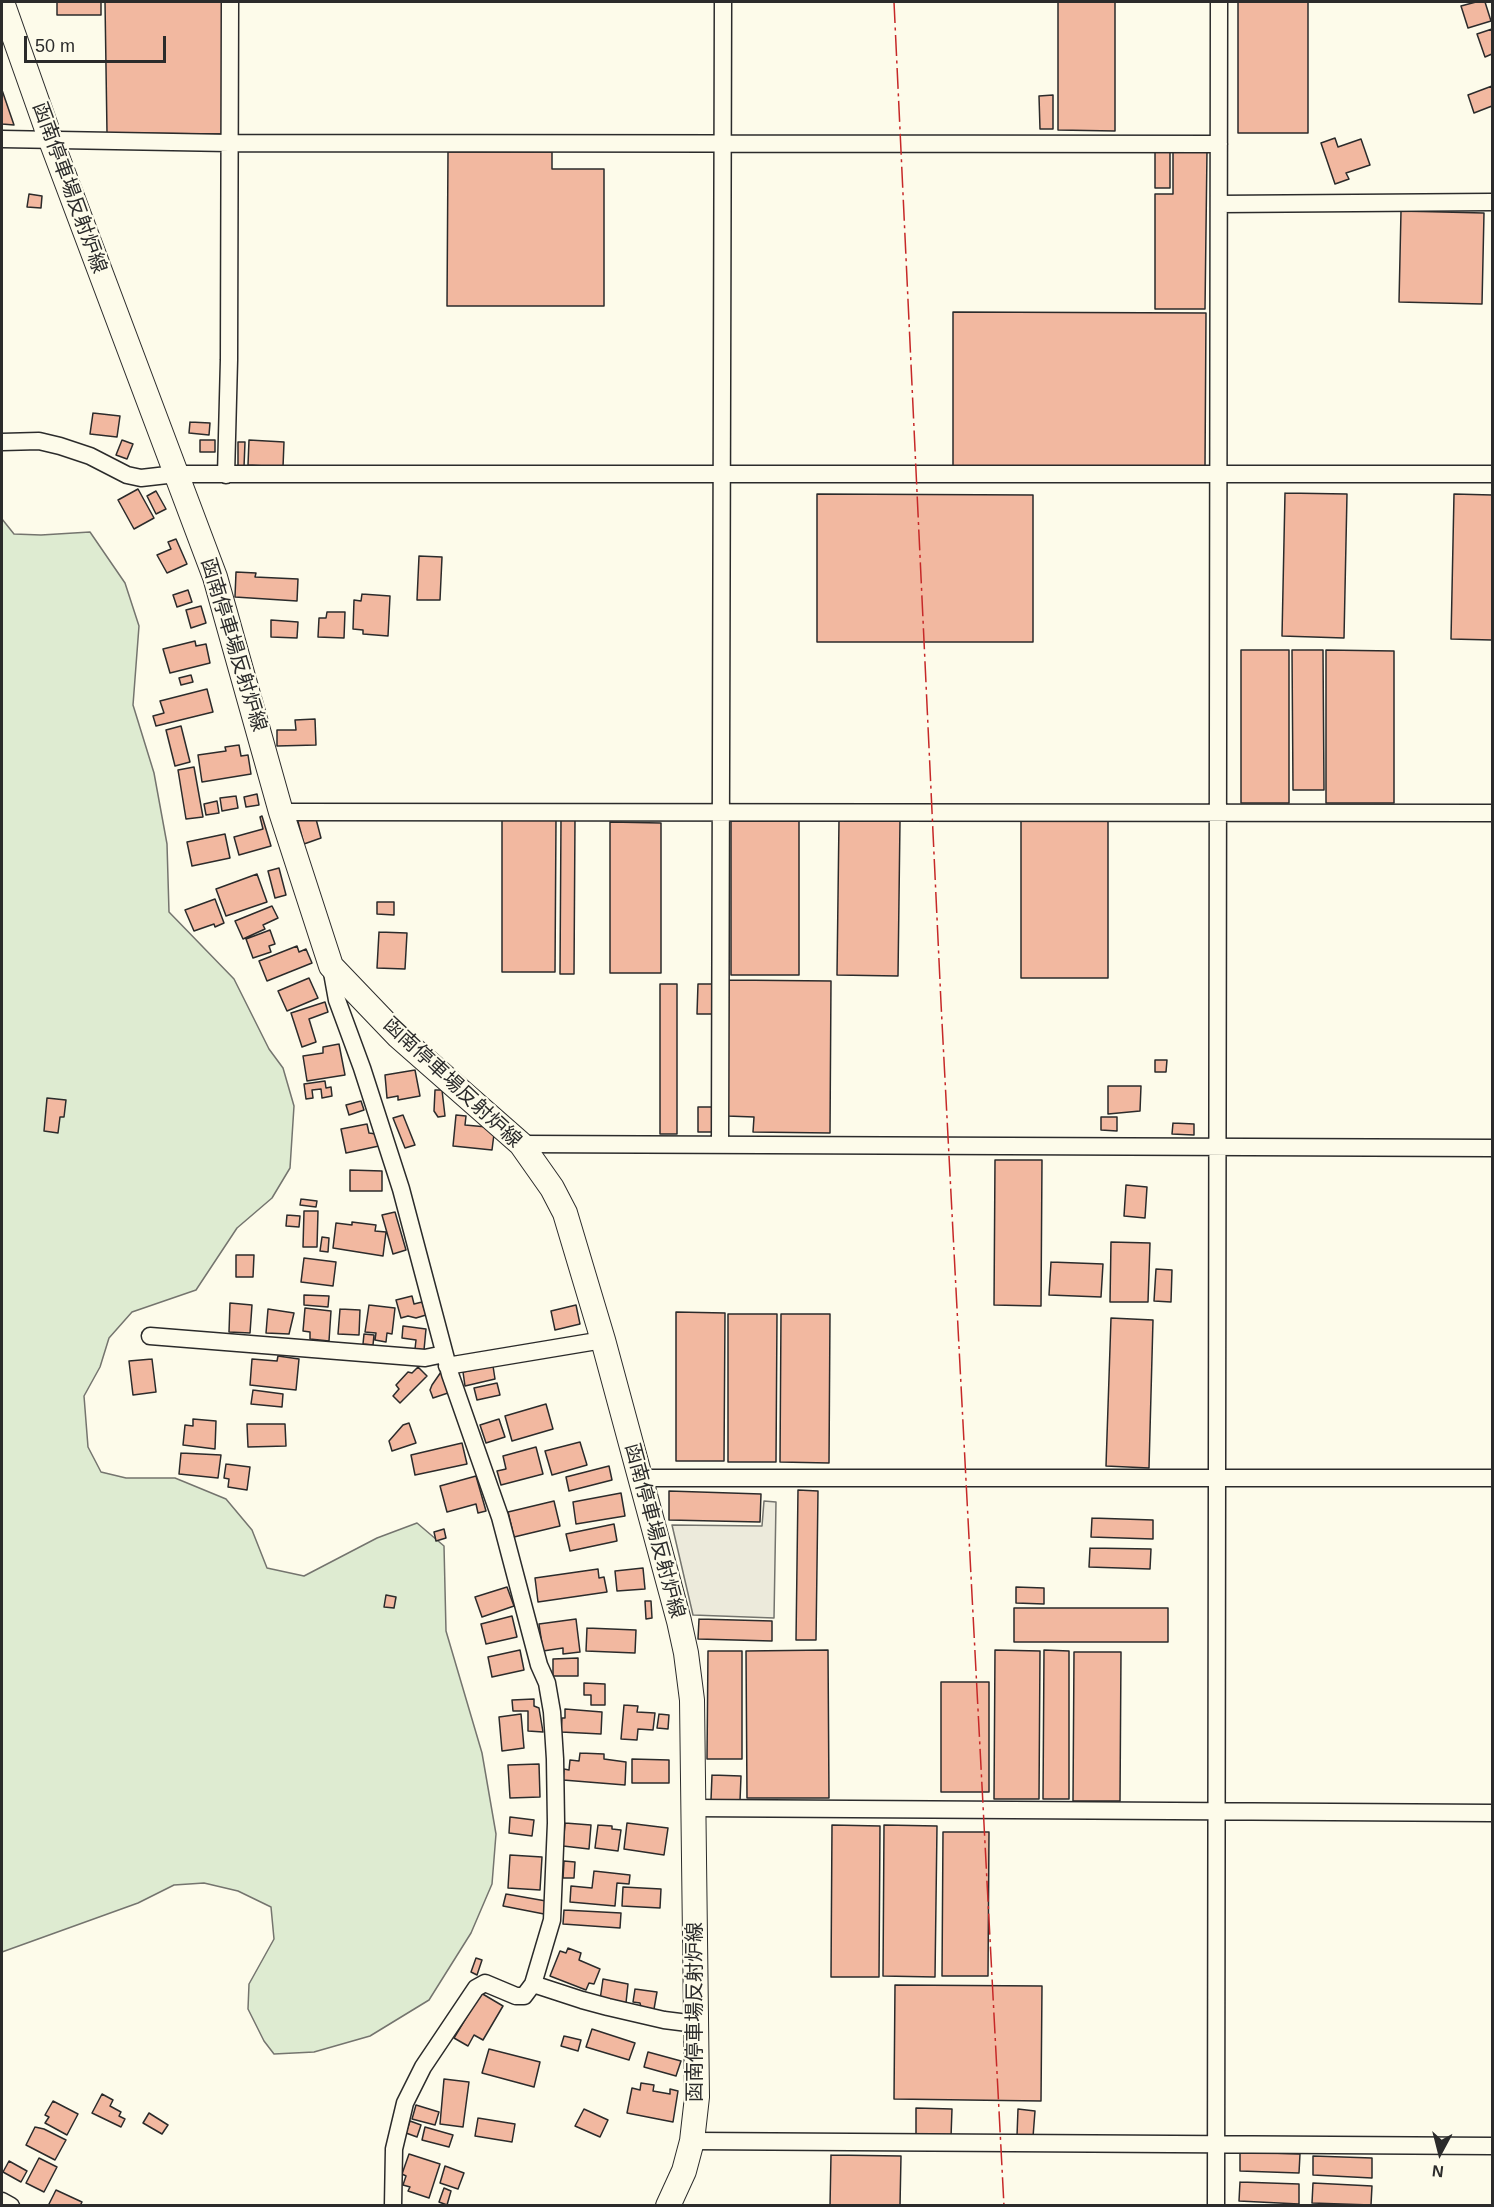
<!DOCTYPE html>
<meta charset="utf-8">
<style>
body{margin:0}
#map{position:relative;width:1494px;height:2207px;overflow:hidden;background:#fdfbea;font-family:Arial,sans-serif}
canvas{display:block}
.frame{position:absolute;inset:0;border:3px solid #2b2b2b;pointer-events:none}
.north{position:absolute;left:1410px;top:2123px;width:60px;height:60px;-webkit-text-stroke:4px #fdfbea;paint-order:stroke;rotate:187deg;font-size:16px;font-weight:700;line-height:24px;text-align:center;color:#2b2b2b}
.north::after{content:'';display:block;margin:auto;width:21px;height:27px;background:#2b2b2b;clip-path:polygon(50% 0,100% 100%,50% 72%,0 100%)}
.scale{position:absolute;left:24px;top:36px;width:142px;height:27px;box-sizing:border-box;border:3px solid #2b2b2b;border-top:0;padding-left:8px;font-size:18px;line-height:21px;white-space:nowrap;color:#2b2b2b;-webkit-text-stroke:4px #fdfbea;paint-order:stroke}
</style>
<div id="map">
<canvas width="1494" height="2207"></canvas>
<div class="frame"></div>
<div class="north">N</div>
<div class="scale">50 m</div>
</div>
<script>
const ctx = document.querySelector('canvas').getContext('2d');
ctx.lineJoin = 'round';
function paint(path, color) {
  ctx.fillStyle = color;
  ctx.fill(path, 'evenodd');
}
function toPath(rows) {
  const path = new Path2D();
  for (const r of rows) {
    path.moveTo(r[0], r[1]);
    for (let i = 2; i < r.length; i += 2) path.lineTo(r[i], r[i + 1]);
  }
  return path;
}
function strokePath(path, color, width, dash) {
  ctx.strokeStyle = color;
  ctx.lineWidth = width;
  ctx.lineCap = dash ? 'butt' : 'round';
  ctx.setLineDash(dash || []);
  ctx.stroke(path);
}
function label(font, color, halo, rows, align = 'center') {
  ctx.font = font + ' Arial,"Noto Sans JP",sans-serif';
  ctx.lineWidth = 4.5;
  ctx.setLineDash([]);
  ctx.textBaseline = 'middle';
  ctx.strokeStyle = halo;
  ctx.fillStyle = color;
  for (const [text, x, y, turn = 0] of rows) {
    ctx.save();
    ctx.translate(x, y);
    ctx.rotate((+turn || 0) * Math.PI / 180);
    ctx.textAlign = isNaN(turn) ? turn : align;
    if (halo) ctx.strokeText(text, 0, 0);
    ctx.fillText(text, 0, 0);
    ctx.restore();
  }
}
const green = toPath([
 [2,519,14,534,41,535,90,532,125,583,139,626,133,705,154,773,167,844,169,912,234,979,269,1049,283,1068,294,1106,290,1168,272,1198,237,1228,196,1290,132,1312,109,1338,100,1367,84,1396,88,1447,101,1472,126,1478,175,1478,226,1499,252,1530,267,1568,304,1576,377,1538,417,1523,444,1546,446,1631,482,1753,496,1834,492,1884,471,1933,429,2000,370,2036,314,2052,274,2054,264,2041,248,2009,249,1984,274,1939,271,1907,238,1891,204,1883,174,1885,138,1903,2,1952,2,519]
]);
paint(green, '#deebd1');
strokePath(green, '#74746e', 1.5);
const parking = toPath([
 [764,1501,776,1502,774,1618,693,1615,672,1525,762,1526,764,1501]
]);
paint(parking, '#eceadb');
strokePath(parking, '#74746e', 1.5);
const building = toPath([
 [57,2,101,2,101,15,57,15,57,2],
 [105,2,222,2,222,134,107,133,105,2],
 [1058,2,1115,2,1115,131,1058,130,1058,2],
 [1238,2,1308,2,1308,133,1238,133,1238,2],
 [1476,2,1485,2,1491,21,1468,28,1461,6,1476,2],
 [1492,29,1492,54,1485,57,1477,34,1492,29],
 [1492,86,1492,106,1474,113,1468,95,1492,86],
 [2,90,14,125,2,124,2,90],
 [1053,95,1053,129,1040,129,1039,96,1053,95],
 [1335,138,1338,147,1361,139,1370,165,1346,173,1349,179,1335,184,1321,143,1335,138],
 [1170,151,1170,188,1155,188,1155,152,1170,151],
 [1173,151,1207,151,1205,309,1155,309,1155,194,1173,194,1173,151],
 [448,152,552,152,552,169,604,169,604,306,447,306,448,152],
 [29,194,42,196,41,208,27,207,29,194],
 [1401,211,1484,213,1482,304,1399,302,1401,211],
 [953,312,1206,313,1205,467,953,466,953,312],
 [93,413,120,416,117,437,90,434,93,413],
 [190,422,210,423,209,435,189,433,190,422],
 [122,440,133,444,127,459,116,455,122,440],
 [200,440,215,440,215,452,200,452,200,440],
 [249,440,284,442,283,467,248,465,249,440],
 [238,442,245,442,244,467,238,467,238,442],
 [138,489,154,518,134,529,118,500,138,489],
 [156,491,166,509,156,514,147,496,156,491],
 [1285,493,1347,494,1344,638,1282,636,1285,493],
 [817,494,1033,495,1033,642,817,642,817,494],
 [1454,494,1492,495,1492,640,1451,639,1454,494],
 [176,539,187,564,167,573,157,555,171,549,168,542,176,539],
 [419,556,442,557,440,600,417,600,419,556],
 [236,572,256,573,255,577,298,579,297,601,235,597,236,572],
 [188,590,192,602,177,607,173,595,188,590],
 [362,594,390,596,388,636,363,634,363,630,353,629,354,600,361,601,362,594],
 [201,606,206,623,191,628,186,610,201,606],
 [327,612,345,612,344,638,318,637,319,618,326,618,327,612],
 [271,620,298,622,297,638,271,637,271,620],
 [195,641,196,646,206,644,210,663,170,673,163,649,195,641],
 [1241,650,1289,650,1289,803,1241,803,1241,650],
 [1292,650,1323,650,1324,790,1293,790,1292,650],
 [1326,650,1394,651,1394,803,1326,803,1326,650],
 [191,675,193,682,181,685,179,678,191,675],
 [207,689,213,712,156,726,153,716,164,713,160,701,207,689],
 [315,719,316,745,277,746,277,730,296,730,295,720,315,719],
 [181,726,190,762,175,766,166,730,181,726],
 [239,745,241,756,248,755,251,774,202,782,198,755,226,751,225,747,239,745],
 [194,767,203,817,186,819,178,770,194,767],
 [257,794,259,805,246,807,244,797,257,794],
 [236,796,238,808,222,811,220,798,236,796],
 [217,801,219,813,206,815,204,804,217,801],
 [262,816,271,846,239,855,234,837,263,829,260,817,262,816],
 [297,818,316,819,321,838,304,844,297,818],
 [502,819,556,819,555,972,502,972,502,819],
 [561,819,575,819,574,974,560,974,561,819],
 [839,820,900,821,898,976,837,975,839,820],
 [731,821,799,821,799,975,731,975,731,821],
 [1021,821,1108,821,1108,978,1021,978,1021,821],
 [610,822,661,823,661,973,610,973,610,822],
 [225,834,230,858,192,866,187,842,225,834],
 [279,868,286,895,275,898,268,871,279,868],
 [257,874,267,902,226,916,216,889,257,874],
 [215,899,224,923,215,927,214,924,194,931,185,910,215,899],
 [377,902,394,902,394,915,377,914,377,902],
 [272,906,278,918,263,925,265,929,243,939,235,921,272,906],
 [270,930,275,944,269,946,271,952,253,958,246,939,270,930],
 [379,932,407,933,405,969,377,968,379,932],
 [297,946,299,952,306,949,312,963,267,981,259,961,297,946],
 [309,978,318,998,287,1011,278,991,309,978],
 [729,980,831,981,830,1133,753,1132,754,1117,727,1116,729,980],
 [660,984,677,984,677,1134,660,1134,660,984],
 [698,984,713,984,713,1014,697,1014,698,984],
 [325,1002,328,1012,309,1019,316,1042,302,1047,291,1013,325,1002],
 [339,1044,345,1075,307,1081,303,1056,323,1053,323,1047,339,1044],
 [1155,1060,1167,1060,1166,1072,1155,1072,1155,1060],
 [415,1070,420,1096,398,1100,398,1096,387,1098,385,1075,415,1070],
 [325,1081,326,1088,331,1087,332,1096,322,1098,321,1089,312,1090,313,1098,306,1099,304,1084,325,1081],
 [1108,1086,1141,1086,1140,1111,1108,1114,1108,1086],
 [435,1090,442,1090,445,1116,438,1117,434,1111,435,1090],
 [47,1098,66,1100,64,1117,60,1117,58,1133,44,1131,47,1098],
 [361,1101,364,1110,349,1115,346,1105,361,1101],
 [698,1107,712,1107,712,1132,698,1132,698,1107],
 [403,1115,415,1145,405,1148,393,1118,403,1115],
 [456,1115,466,1116,465,1125,487,1127,494,1134,492,1150,453,1146,456,1115],
 [1101,1117,1117,1117,1117,1131,1101,1130,1101,1117],
 [1173,1123,1194,1124,1194,1135,1172,1134,1173,1123],
 [367,1124,369,1133,376,1134,379,1146,346,1153,341,1129,367,1124],
 [995,1160,1042,1160,1041,1306,994,1305,995,1160],
 [350,1170,382,1171,382,1191,350,1191,350,1170],
 [1126,1185,1147,1187,1145,1218,1124,1216,1126,1185],
 [301,1199,317,1201,316,1207,300,1205,301,1199],
 [304,1211,318,1211,317,1247,303,1247,304,1211],
 [395,1212,406,1250,393,1254,382,1215,395,1212],
 [287,1215,300,1216,299,1227,286,1226,287,1215],
 [352,1222,376,1225,375,1231,386,1232,383,1256,333,1248,336,1223,352,1225,352,1222],
 [322,1237,329,1238,328,1252,320,1251,322,1237],
 [1111,1242,1150,1243,1148,1302,1110,1302,1111,1242],
 [236,1255,254,1255,253,1277,236,1277,236,1255],
 [304,1258,336,1262,333,1286,301,1282,304,1258],
 [1051,1262,1103,1264,1101,1297,1049,1295,1051,1262],
 [1156,1269,1172,1270,1171,1302,1154,1301,1156,1269],
 [304,1295,329,1296,328,1307,304,1305,304,1295],
 [412,1296,414,1304,422,1302,426,1315,416,1318,408,1316,401,1318,396,1300,412,1296],
 [230,1303,252,1305,250,1333,229,1332,230,1303],
 [369,1305,395,1308,392,1334,387,1333,386,1342,375,1340,376,1333,365,1332,369,1305],
 [576,1305,580,1324,555,1330,551,1311,576,1305],
 [305,1308,331,1311,329,1341,310,1339,310,1332,303,1331,305,1308],
 [268,1309,294,1313,289,1334,266,1333,268,1309],
 [340,1309,360,1310,359,1335,338,1334,340,1309],
 [676,1312,725,1313,724,1461,676,1461,676,1312],
 [728,1314,777,1314,776,1462,728,1462,728,1314],
 [781,1314,830,1314,829,1463,780,1462,781,1314],
 [1111,1318,1153,1320,1149,1468,1106,1466,1111,1318],
 [403,1326,426,1329,424,1350,415,1349,416,1340,402,1338,403,1326],
 [364,1334,374,1335,373,1345,363,1344,364,1334],
 [278,1356,299,1359,296,1390,250,1385,252,1359,277,1361,278,1356],
 [152,1359,156,1392,133,1395,129,1361,152,1359],
 [493,1366,495,1379,465,1386,463,1372,493,1366],
 [418,1367,427,1376,400,1403,393,1396,399,1389,396,1385,408,1372,412,1373,418,1367],
 [441,1372,448,1393,433,1398,430,1390,432,1385,441,1372],
 [497,1383,500,1395,477,1400,474,1388,497,1383],
 [253,1390,283,1394,282,1407,251,1404,253,1390],
 [546,1404,553,1429,512,1441,505,1416,546,1404],
 [193,1419,216,1421,215,1449,183,1445,185,1425,193,1426,193,1419],
 [499,1419,505,1437,486,1443,480,1425,499,1419],
 [409,1423,416,1443,392,1451,389,1441,403,1425,409,1423],
 [247,1424,285,1424,286,1446,248,1447,247,1424],
 [580,1442,587,1465,552,1475,545,1451,580,1442],
 [462,1443,467,1464,415,1475,411,1455,462,1443],
 [536,1447,543,1474,501,1485,497,1471,506,1469,503,1456,536,1447],
 [181,1453,221,1455,218,1478,179,1474,181,1453],
 [226,1464,250,1467,247,1490,228,1487,229,1479,224,1478,226,1464],
 [609,1466,612,1480,569,1491,566,1477,609,1466],
 [476,1476,486,1511,478,1513,476,1504,447,1512,440,1486,476,1476],
 [798,1490,818,1491,816,1640,796,1640,798,1490],
 [669,1491,761,1494,760,1522,669,1520,669,1491],
 [621,1493,625,1516,576,1524,573,1502,621,1493],
 [554,1501,560,1526,514,1537,508,1512,554,1501],
 [1092,1518,1153,1520,1153,1539,1091,1537,1092,1518],
 [614,1524,617,1541,570,1551,566,1534,614,1524],
 [444,1529,446,1538,436,1541,434,1532,444,1529],
 [1090,1548,1151,1549,1150,1569,1089,1567,1090,1548],
 [643,1568,645,1589,617,1591,615,1571,643,1568],
 [598,1569,599,1578,604,1577,607,1592,538,1602,535,1578,598,1569],
 [507,1587,514,1606,482,1617,475,1597,507,1587],
 [1016,1587,1044,1588,1044,1604,1016,1603,1016,1587],
 [386,1595,396,1597,394,1608,384,1607,386,1595],
 [645,1601,651,1601,652,1618,646,1619,645,1601],
 [1014,1608,1168,1608,1168,1642,1014,1642,1014,1608],
 [512,1616,517,1637,486,1644,481,1624,512,1616],
 [576,1619,580,1652,563,1654,563,1648,543,1651,539,1624,576,1619],
 [699,1619,772,1621,772,1641,698,1639,699,1619],
 [587,1628,636,1630,635,1653,586,1651,587,1628],
 [520,1650,524,1670,492,1677,488,1657,520,1650],
 [828,1650,829,1798,747,1798,746,1651,828,1650],
 [995,1650,1040,1651,1039,1799,994,1799,995,1650],
 [1044,1650,1069,1651,1069,1799,1043,1799,1044,1650],
 [708,1651,742,1651,742,1759,707,1759,708,1651],
 [1074,1652,1121,1652,1120,1801,1073,1801,1074,1652],
 [578,1658,578,1676,553,1676,553,1659,578,1658],
 [941,1682,989,1682,989,1792,941,1792,941,1682],
 [584,1683,605,1684,605,1705,591,1705,591,1695,584,1695,584,1683],
 [534,1699,534,1706,539,1708,543,1732,528,1731,528,1711,513,1711,512,1700,534,1699],
 [624,1705,638,1706,637,1712,655,1713,653,1730,638,1729,637,1740,621,1739,624,1705],
 [565,1709,602,1712,601,1734,561,1732,562,1718,565,1718,565,1709],
 [521,1714,524,1748,502,1751,499,1717,521,1714],
 [659,1714,669,1715,668,1729,657,1728,659,1714],
 [580,1753,604,1754,604,1759,626,1762,625,1785,563,1780,564,1769,569,1770,570,1760,579,1761,580,1753],
 [632,1759,669,1760,669,1783,632,1783,632,1759],
 [539,1764,540,1797,510,1798,508,1765,539,1764],
 [712,1775,741,1776,740,1801,711,1800,712,1775],
 [510,1817,534,1820,532,1836,509,1833,510,1817],
 [565,1823,591,1825,589,1849,563,1846,565,1823],
 [627,1823,668,1828,664,1855,624,1849,627,1823],
 [598,1825,612,1826,612,1829,621,1830,618,1851,595,1848,598,1825],
 [832,1825,880,1826,879,1977,831,1977,832,1825],
 [884,1825,937,1826,935,1977,883,1976,884,1825],
 [943,1832,989,1832,988,1976,942,1976,943,1832],
 [510,1855,542,1857,540,1890,508,1888,510,1855],
 [564,1861,575,1862,574,1878,563,1878,564,1861],
 [594,1871,630,1875,629,1884,617,1883,615,1906,570,1902,571,1886,592,1888,594,1871],
 [623,1887,661,1889,660,1908,622,1906,623,1887],
 [506,1894,546,1901,544,1914,503,1906,506,1894],
 [564,1910,621,1913,620,1928,563,1924,564,1910],
 [568,1948,581,1953,579,1960,600,1969,594,1984,589,1983,586,1990,550,1976,560,1951,566,1953,568,1948],
 [476,1958,482,1960,477,1975,471,1972,476,1958],
 [603,1979,628,1984,626,2003,600,2000,603,1979],
 [895,1985,1042,1986,1041,2101,894,2099,895,1985],
 [635,1989,657,1992,654,2009,641,2007,640,2003,633,2002,635,1989],
 [481,1993,503,2006,483,2040,474,2035,468,2046,454,2038,481,1993],
 [592,2029,635,2043,629,2060,586,2047,592,2029],
 [564,2036,581,2040,578,2051,561,2046,564,2036],
 [489,2049,540,2062,534,2087,482,2073,489,2049],
 [648,2052,681,2061,676,2076,644,2067,648,2052],
 [444,2079,469,2082,463,2127,440,2124,444,2079],
 [641,2083,654,2085,653,2091,670,2094,670,2089,678,2091,673,2122,627,2113,632,2088,640,2090,641,2083],
 [102,2094,113,2100,110,2106,121,2112,119,2116,125,2119,121,2127,92,2113,102,2094],
 [53,2101,78,2114,67,2135,45,2123,49,2117,45,2115,53,2101],
 [416,2105,439,2112,435,2125,412,2119,416,2105],
 [916,2108,952,2109,951,2137,916,2136,916,2108],
 [584,2109,608,2120,600,2137,575,2126,584,2109],
 [1018,2109,1035,2111,1033,2137,1017,2136,1018,2109],
 [149,2113,168,2125,162,2134,143,2123,149,2113],
 [478,2118,515,2124,512,2142,475,2136,478,2118],
 [410,2121,421,2125,417,2137,406,2133,410,2121],
 [35,2127,44,2129,66,2140,55,2160,26,2145,35,2127],
 [425,2127,453,2135,449,2147,422,2140,425,2127],
 [1240,2152,1300,2154,1299,2173,1240,2171,1240,2152],
 [409,2154,440,2164,429,2198,408,2191,410,2187,403,2185,406,2176,402,2174,409,2154],
 [831,2155,901,2156,900,2206,830,2206,831,2155],
 [1313,2156,1372,2158,1372,2178,1313,2175,1313,2156],
 [39,2158,57,2167,44,2192,26,2183,39,2158],
 [9,2161,27,2171,21,2182,3,2172,9,2161],
 [445,2166,464,2173,458,2189,440,2183,445,2166],
 [1240,2182,1299,2184,1299,2204,1239,2201,1240,2182],
 [1313,2183,1372,2186,1371,2205,1312,2203,1313,2183],
 [444,2188,451,2191,447,2205,439,2202,444,2188],
 [56,2190,82,2202,80,2206,48,2206,56,2190]
]);
paint(building, '#f2b8a0');
strokePath(building, '#2b2b2b', 1.5);
const minor = toPath([
 [2,139,229,143,1219,144],
 [1219,204,1492,202],
 [2,442,39,441,60,446,90,456,127,475,141,478,176,474,1492,474],
 [226,475,229,360,230,2],
 [281,812,1492,813],
 [331,967,337,1000,362,1068,401,1189,450,1374,500,1517,539,1665,547,1683,552,1712,555,1759,556,1823,552,1920,533,1984,524,1996,516,1996,485,1983,476,1988,423,2067,405,2103,394,2149,393,2206],
 [521,1144,1492,1148],
 [720,1145,723,2],
 [150,1336,425,1358,444,1354],
 [447,1366,603,1340],
 [641,1478,1492,1478],
 [692,1808,1492,1813],
 [533,1984,582,2000,608,2007,664,2020,696,2024],
 [692,2141,1492,2146],
 [2,2201,11,2206],
 [1216,2206,1219,2]
]);
const secondary = toPath([
 [2,2,50,138,215,577,281,812,331,966,398,1036,521,1144,552,1188,565,1213,603,1340,679,1621,686,1653,692,1700,697,2097,692,2141,684,2171,668,2206]
]);
strokePath(minor, '#2b2b2b', 19);
strokePath(secondary, '#2b2b2b', 26);
strokePath(minor, '#fdfbea', 16);
strokePath(secondary, '#fdfbea', 24);
strokePath(toPath([
 [894,2,941,1003,1004,2206]
]), '#c62828', 1.5, [21, 4.5, 3, 4.5]);
label('20px', '#2b2b2b', '#fdfbea', [
 ["函南停車場反射炉線",69,188,70],
 ["函南停車場反射炉線",233,645,73],
 ["函南停車場反射炉線",452,1083,43],
 ["函南停車場反射炉線",654,1531,75],
 ["函南停車場反射炉線",695,2012,-90]
]);
</script>
